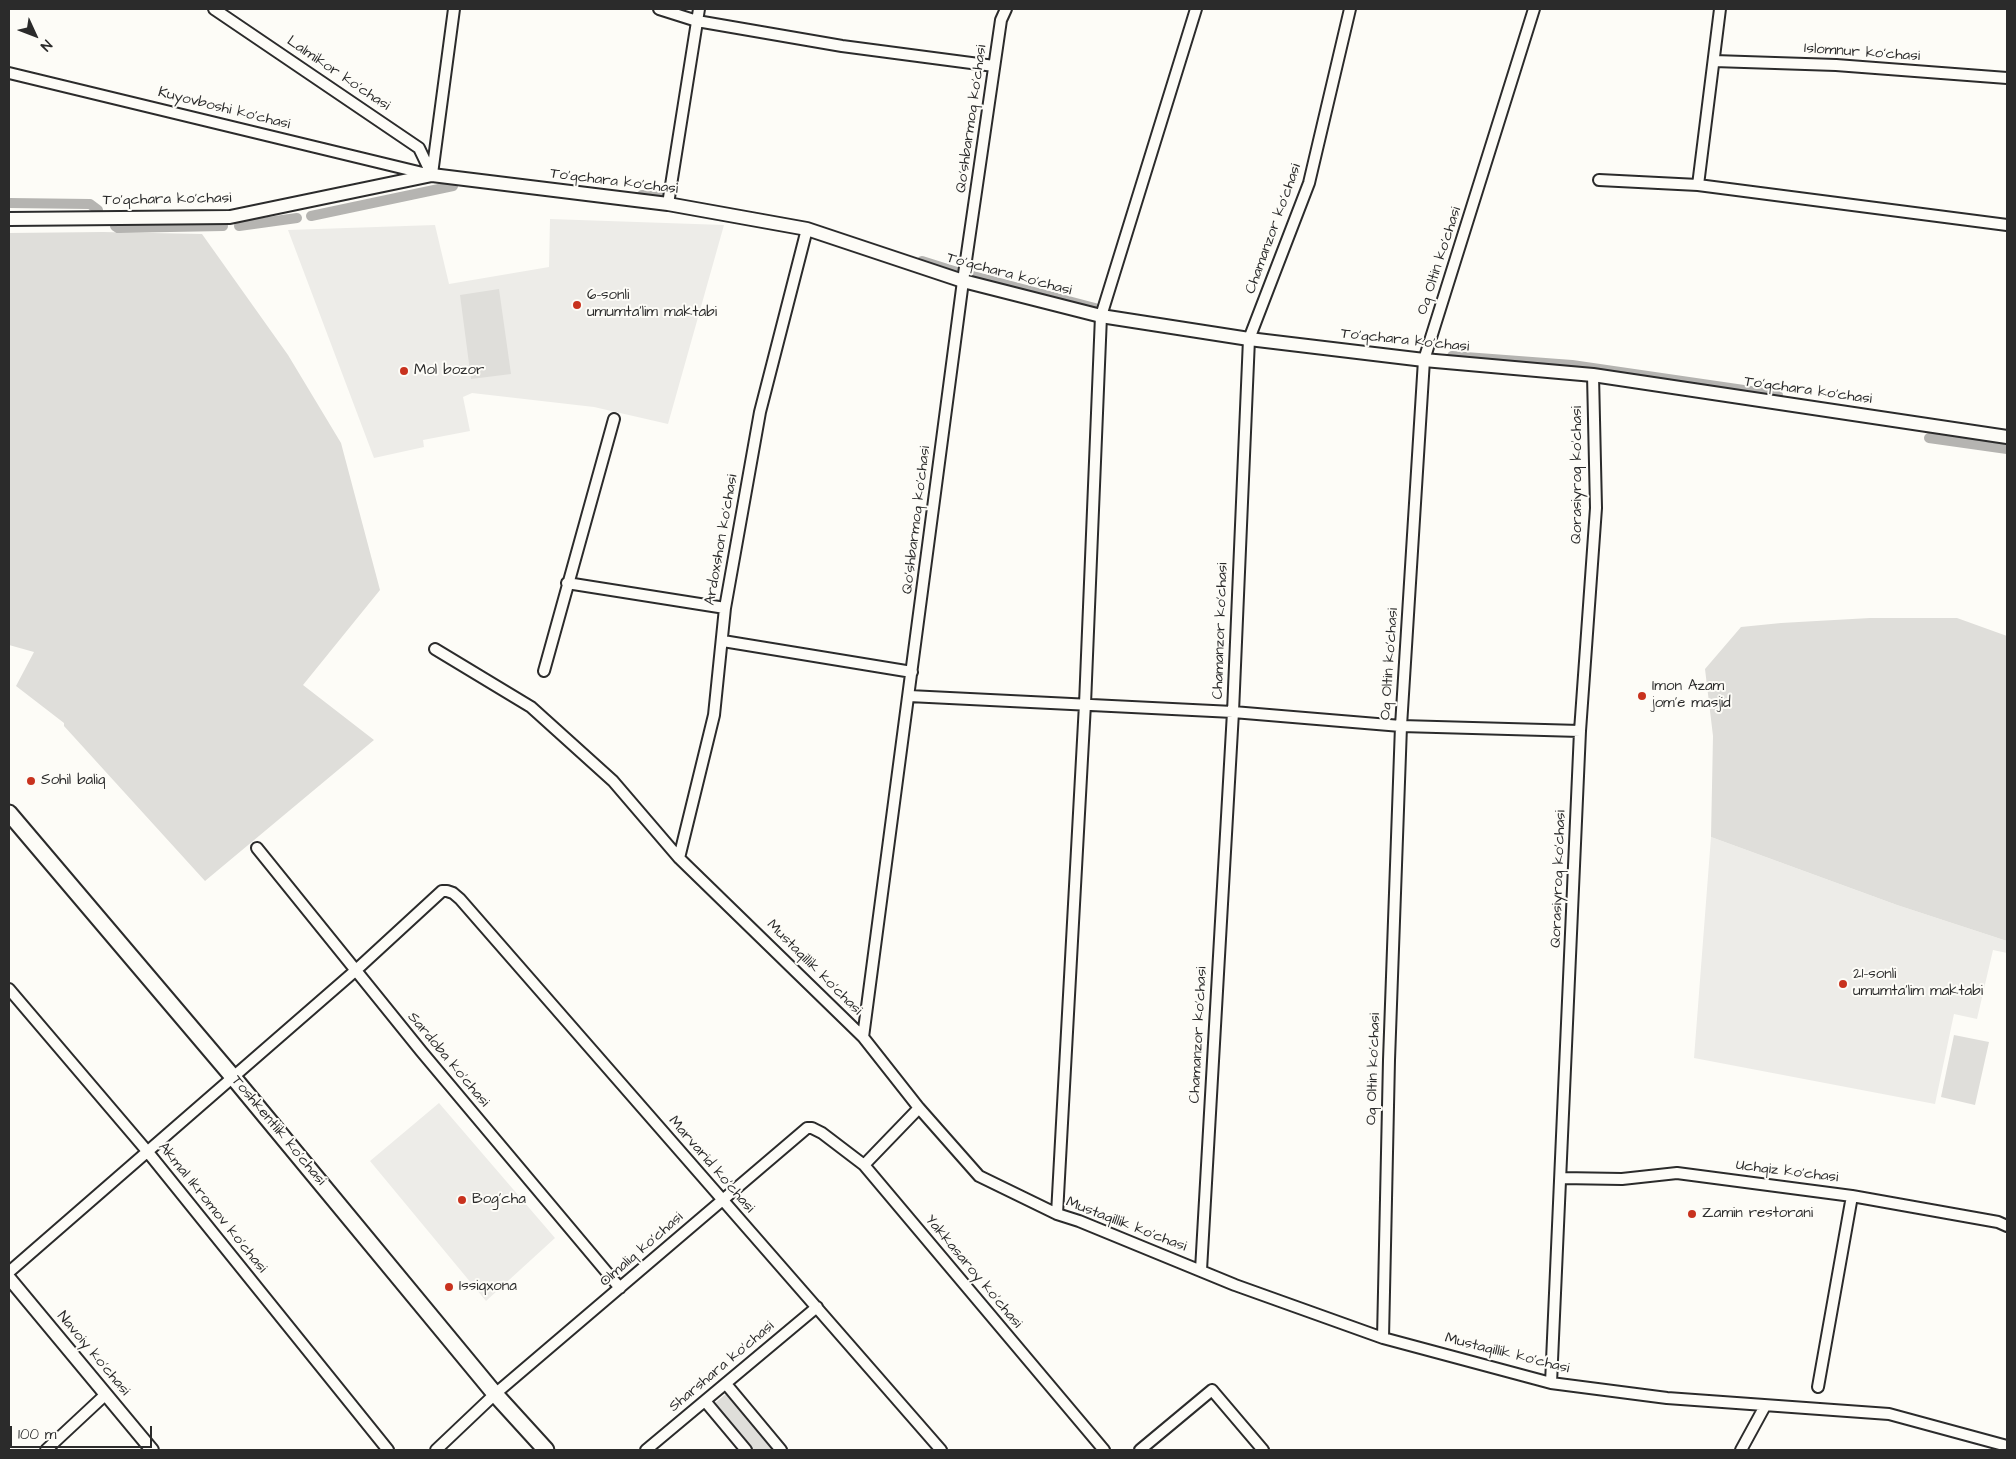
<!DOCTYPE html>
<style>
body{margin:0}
#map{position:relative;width:2016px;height:1459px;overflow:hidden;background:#fdfcf7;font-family:"Architects Daughter",sans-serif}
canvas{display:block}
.frame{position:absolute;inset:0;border:10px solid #2b2b2b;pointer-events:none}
.north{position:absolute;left:10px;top:10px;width:50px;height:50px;-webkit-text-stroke:4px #fdfcf7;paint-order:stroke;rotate:133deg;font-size:14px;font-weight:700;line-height:20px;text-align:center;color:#2b2b2b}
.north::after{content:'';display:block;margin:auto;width:18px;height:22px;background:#2b2b2b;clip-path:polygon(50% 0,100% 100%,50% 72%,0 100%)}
.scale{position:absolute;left:10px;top:1426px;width:142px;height:22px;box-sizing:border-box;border:2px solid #2b2b2b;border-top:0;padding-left:6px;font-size:15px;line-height:18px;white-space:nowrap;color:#2b2b2b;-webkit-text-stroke:4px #fdfcf7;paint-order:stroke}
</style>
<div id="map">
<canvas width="2016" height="1459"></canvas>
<div class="frame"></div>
<div class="north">N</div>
<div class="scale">100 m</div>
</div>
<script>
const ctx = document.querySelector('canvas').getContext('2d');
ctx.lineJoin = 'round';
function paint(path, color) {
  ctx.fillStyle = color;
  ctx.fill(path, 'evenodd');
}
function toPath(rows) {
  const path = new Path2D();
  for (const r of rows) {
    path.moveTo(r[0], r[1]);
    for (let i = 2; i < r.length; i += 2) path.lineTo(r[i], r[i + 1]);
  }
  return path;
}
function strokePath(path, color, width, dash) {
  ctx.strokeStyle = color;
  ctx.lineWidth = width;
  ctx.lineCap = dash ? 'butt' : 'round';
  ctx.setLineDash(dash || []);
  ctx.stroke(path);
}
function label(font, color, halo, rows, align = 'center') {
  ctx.font = font + ' "Architects Daughter",sans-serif';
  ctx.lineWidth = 4;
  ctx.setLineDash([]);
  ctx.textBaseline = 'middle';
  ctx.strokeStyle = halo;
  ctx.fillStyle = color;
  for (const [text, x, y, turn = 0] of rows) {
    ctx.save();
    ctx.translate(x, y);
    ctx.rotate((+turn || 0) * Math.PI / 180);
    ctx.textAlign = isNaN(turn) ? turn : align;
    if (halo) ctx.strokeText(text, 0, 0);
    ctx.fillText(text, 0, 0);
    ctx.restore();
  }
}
paint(toPath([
 [550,219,724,225,668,424,594,407,472,393,463,397,470,431,423,440,424,447,374,458,288,230,435,225,449,284,549,267],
 [1711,837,1897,905,2007,941,2007,953,1993,950,1977,1019,1954,1014,1935,1104,1694,1058],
 [439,1103,555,1238,486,1301,370,1161]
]), '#edece8');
paint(toPath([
 [103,232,202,234,288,355,341,443,380,590,303,685,374,740,205,881,64,726,64,723,16,686,34,652,9,645,9,233],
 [499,289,511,374,471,379,460,295],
 [1870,618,1957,618,2007,636,2007,941,1897,905,1711,837,1713,736,1705,669,1741,627,1781,623],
 [1954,1035,1989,1042,1975,1105,1941,1097],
 [727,1393,774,1450,754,1450,715,1403]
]), '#dfdeda');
strokePath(toPath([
 [642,195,661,197],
 [9,203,90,204,98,210],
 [311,216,453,186],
 [115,226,118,228,223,226],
 [239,226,297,218],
 [922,261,957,272],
 [973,276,1095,308],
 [1452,356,1572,365,1778,395],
 [1929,438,2007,449]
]), '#b5b4b1', 10);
const minor = toPath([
 [214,9,419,148,432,175],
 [659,9,697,21,842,46,994,66],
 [1714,61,1836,65,2007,78],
 [9,73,431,175],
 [432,174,454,9],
 [1599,180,1698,185,2007,225],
 [1698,185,1720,9],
 [668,204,699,9],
 [567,583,725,608],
 [723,641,912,672],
 [435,649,531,707,613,781,679,858,863,1037,919,1108,979,1176,1057,1214,1079,1221,1235,1285,1383,1338,1551,1383,1667,1398,1889,1414,2007,1446],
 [544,671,614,419],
 [909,696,1233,712,1401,726,1580,731],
 [257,848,421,1051,620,1288],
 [679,858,714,715,725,608,760,412,807,229],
 [9,989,147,1151,388,1450],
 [863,1037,963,281,1001,20,1006,9],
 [864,1165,919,1108],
 [1561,1178,1622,1179,1677,1173,1852,1196,1998,1222,2007,1226],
 [1057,1214,1085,704,1101,316,1196,9],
 [1201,1270,1233,712,1249,339,1309,183,1350,9],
 [9,1272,355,971,442,891,447,891,453,893,460,899,941,1450],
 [1383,1338,1389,1060,1401,726,1424,360,1534,9],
 [1551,1383,1580,731,1596,508,1593,375],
 [726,1384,781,1450],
 [1818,1387,1852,1196],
 [705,1401,746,1450],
 [46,1450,105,1395],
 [436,1450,495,1394,807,1128,812,1128,822,1133,864,1165,1104,1450],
 [646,1450,817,1307],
 [1140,1450,1212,1390,1263,1450],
 [1741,1450,1765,1406]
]);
const tertiary = toPath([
 [9,219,230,217,432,175,668,204,807,229,963,281,1101,316,1249,339,1424,360,1593,375,2007,437],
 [9,1278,152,1450]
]);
const secondary = toPath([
 [9,813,233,1077,495,1394,546,1450]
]);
strokePath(minor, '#2b2b2b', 14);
strokePath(tertiary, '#2b2b2b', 16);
strokePath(secondary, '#2b2b2b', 19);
strokePath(minor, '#fdfcf7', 10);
strokePath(tertiary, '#fdfcf7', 12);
strokePath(secondary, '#fdfcf7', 15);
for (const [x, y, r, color] of [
 [577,305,5,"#c8321e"],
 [404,371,5,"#c8321e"],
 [1642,696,5,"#c8321e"],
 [31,781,5,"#c8321e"],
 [1843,984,5,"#c8321e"],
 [462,1200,5,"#c8321e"],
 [1692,1214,5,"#c8321e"],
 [449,1287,5,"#c8321e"]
]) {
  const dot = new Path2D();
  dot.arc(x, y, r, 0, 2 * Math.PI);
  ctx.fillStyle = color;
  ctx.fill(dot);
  strokePath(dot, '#fdfcf7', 2);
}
label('15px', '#2b2b2b', '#fdfcf7', [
 ["Islomnur ko'chasi",1862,53,4],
 ["Lalmikor ko'chasi",338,74,34],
 ["Kuyovboshi ko'chasi",224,109,14],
 ["Qo'shbarmoq ko'chasi",972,119,-82],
 ["To'qchara ko'chasi",614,182,7],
 ["To'qchara ko'chasi",167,200,-1],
 ["Chamanzor ko'chasi",1274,229,-70],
 ["Oq Oltin ko'chasi",1440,261,-72],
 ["To'qchara ko'chasi",1009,275,15],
 ["To'qchara ko'chasi",1405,341,6],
 ["To'qchara ko'chasi",1808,391,8],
 ["Qorasiyroq ko'chasi",1578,475,-90],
 ["Qo'shbarmoq ko'chasi",917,520,-83],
 ["Ardoxshon ko'chasi",722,540,-80],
 ["Chamanzor ko'chasi",1221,631,-88],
 ["Oq Oltin ko'chasi",1390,664,-86],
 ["Qorasiyroq ko'chasi",1559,879,-88],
 ["Mustaqillik ko'chasi",814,968,45],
 ["Chamanzor ko'chasi",1199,1035,-87],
 ["Sardoba ko'chasi",448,1060,50],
 ["Oq Oltin ko'chasi",1374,1069,-88],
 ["Toshkentlik ko'chasi",278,1131,50],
 ["Marvarid ko'chasi",711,1165,49],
 ["Uchqiz ko'chasi",1787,1172,7],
 ["Akmal Ikromov ko'chasi",212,1208,51],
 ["Mustaqillik ko'chasi",1126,1225,21],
 ["Olmaliq ko'chasi",642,1250,-41],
 ["Yakkasaroy ko'chasi",973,1272,50],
 ["Navoiy ko'chasi",93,1354,50],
 ["Mustaqillik ko'chasi",1507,1354,14],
 ["Sharshara ko'chasi",722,1367,-40]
]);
label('15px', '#2b2b2b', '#fdfcf7', [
 ["6-sonli",587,296],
 ["umumta'lim maktabi",587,313],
 ["Mol bozor",414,371],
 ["Imon Azam",1652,687],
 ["jom'e masjid",1652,704],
 ["Sohil baliq",41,781],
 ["21-sonli",1853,975],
 ["umumta'lim maktabi",1853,992],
 ["Bog'cha",472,1200],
 ["Zamin restorani",1702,1214],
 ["Issiqxona",459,1287]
], 'left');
</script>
